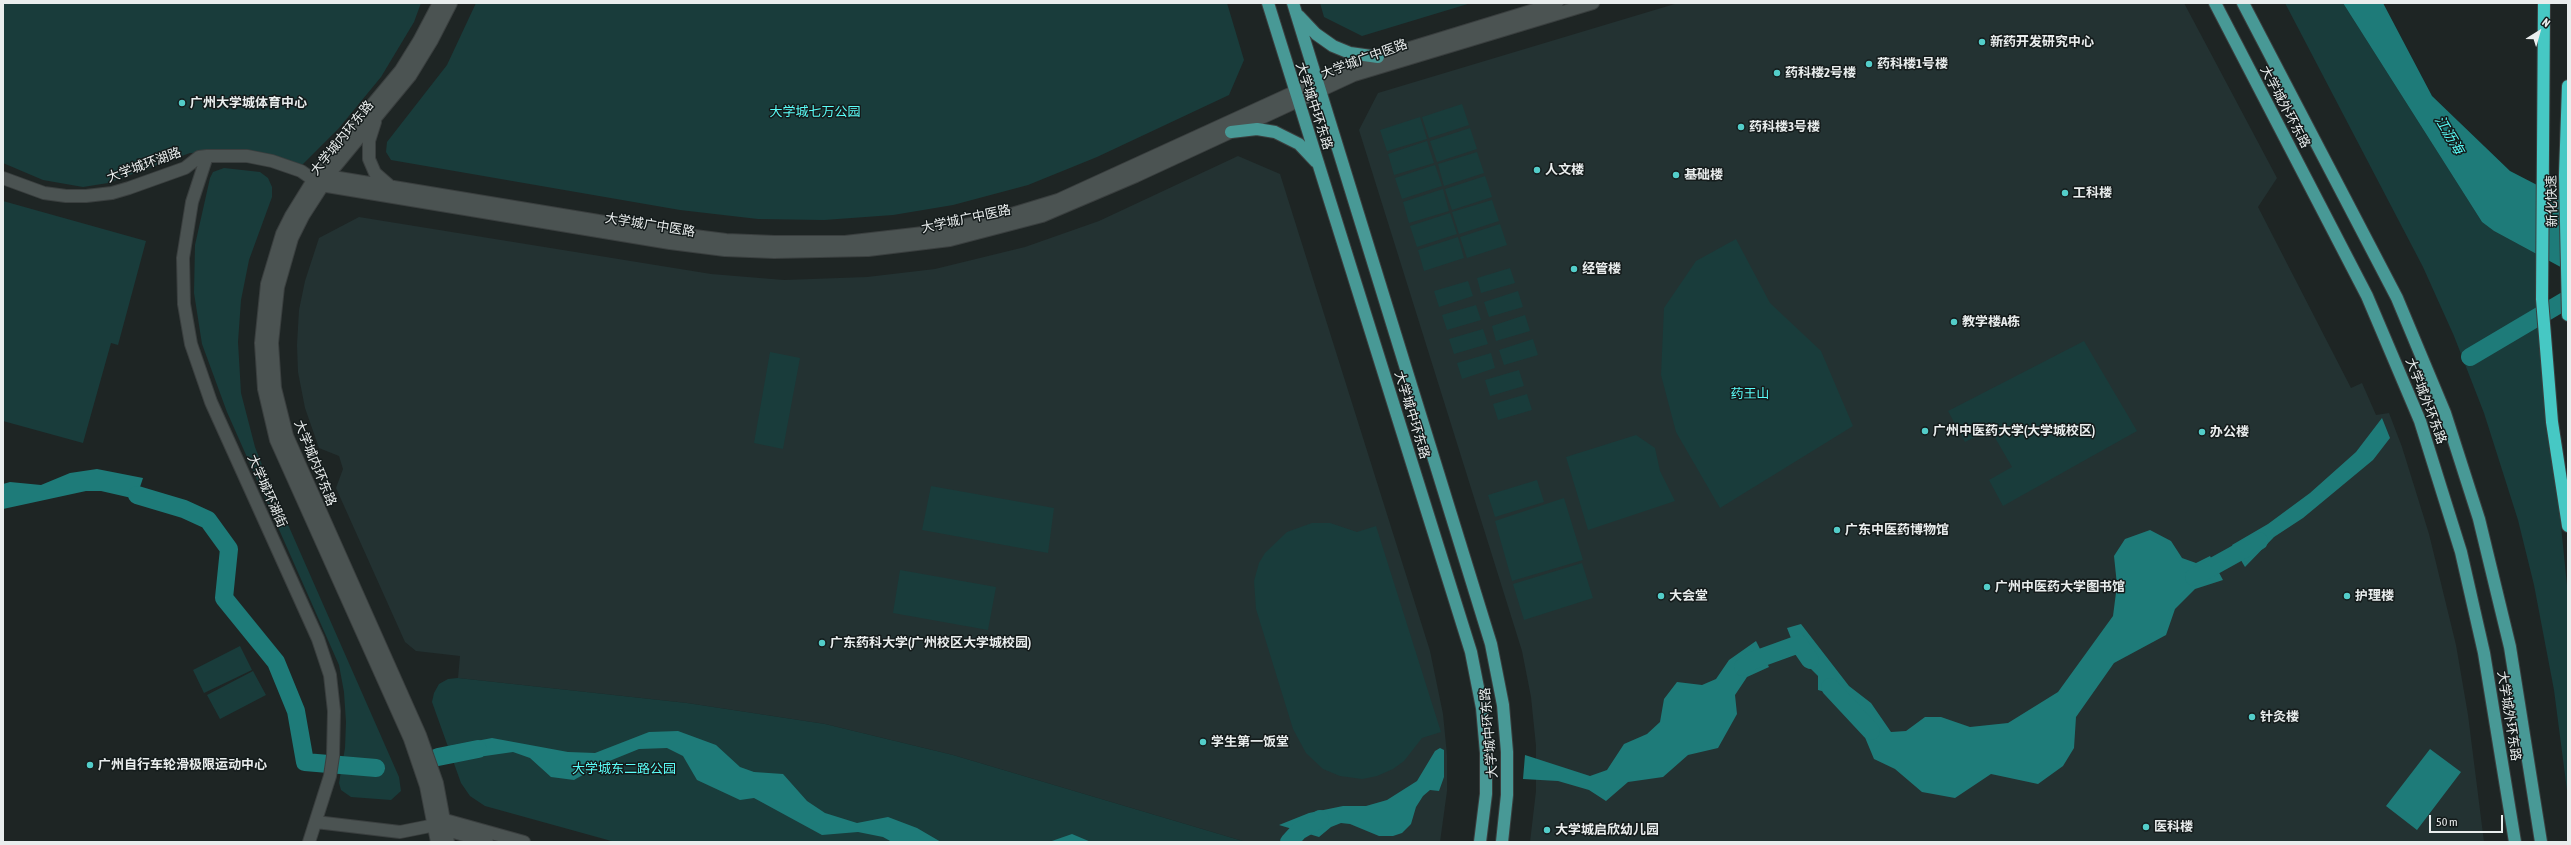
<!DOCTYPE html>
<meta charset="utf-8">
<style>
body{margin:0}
#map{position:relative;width:2571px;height:845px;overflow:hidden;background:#1e2524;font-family:"Asap Condensed",sans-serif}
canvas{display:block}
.frame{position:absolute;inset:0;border:4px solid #e9eded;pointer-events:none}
.north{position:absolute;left:2519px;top:12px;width:40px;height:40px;-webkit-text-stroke:3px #141b1b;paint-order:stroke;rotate:37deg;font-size:11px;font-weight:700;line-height:16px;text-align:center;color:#e9eded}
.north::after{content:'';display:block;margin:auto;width:14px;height:18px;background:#e9eded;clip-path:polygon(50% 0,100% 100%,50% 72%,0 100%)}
.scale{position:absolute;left:2429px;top:815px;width:74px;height:18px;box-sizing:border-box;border:2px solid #e9eded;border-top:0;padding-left:5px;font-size:12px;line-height:14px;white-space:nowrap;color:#e9eded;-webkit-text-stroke:3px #141b1b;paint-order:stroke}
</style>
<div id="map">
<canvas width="2571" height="845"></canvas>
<div class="frame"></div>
<div class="north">N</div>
<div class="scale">50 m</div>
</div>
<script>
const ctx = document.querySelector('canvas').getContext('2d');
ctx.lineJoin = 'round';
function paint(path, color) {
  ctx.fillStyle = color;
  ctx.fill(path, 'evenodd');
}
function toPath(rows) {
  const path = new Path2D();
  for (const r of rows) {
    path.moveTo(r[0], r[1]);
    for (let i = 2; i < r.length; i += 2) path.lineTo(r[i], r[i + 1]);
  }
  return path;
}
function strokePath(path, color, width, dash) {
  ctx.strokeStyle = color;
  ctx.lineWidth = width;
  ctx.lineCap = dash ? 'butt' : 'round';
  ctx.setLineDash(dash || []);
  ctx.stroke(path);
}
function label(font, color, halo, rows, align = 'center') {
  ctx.font = font + ' "Asap Condensed","Noto Sans SC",sans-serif';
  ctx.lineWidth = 3;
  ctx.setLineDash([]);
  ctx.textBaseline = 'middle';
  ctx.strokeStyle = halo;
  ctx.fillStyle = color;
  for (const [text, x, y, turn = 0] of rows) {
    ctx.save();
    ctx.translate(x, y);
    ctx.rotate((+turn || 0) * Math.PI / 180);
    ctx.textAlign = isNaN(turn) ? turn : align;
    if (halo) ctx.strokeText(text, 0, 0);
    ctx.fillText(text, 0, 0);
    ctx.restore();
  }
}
paint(toPath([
 [1678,3,2184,3,2277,178,2258,207,2351,388,2362,383,2376,415,2389,413,2402,447,2429,534,2456,645,2468,715,2484,842,1530,842,1536,791,1536,746,1531,697,1522,651,1359,130,1378,93],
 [1238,156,1280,174,1430,651,1443,714,1447,755,1447,791,1440,842,1246,842,953,755,825,724,687,703,458,678,460,656,416,651,405,642,336,488,343,469,339,456,319,448,305,408,298,372,297,345,299,310,305,281,319,238,359,217,711,274,784,280,867,277,935,269,1025,247,1099,221]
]), '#233232');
paint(toPath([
 [3,3,421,3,414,22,381,77,339,128,299,168,229,152,190,153,108,183,83,187,43,180,3,163],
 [476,3,1227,3,1244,60,1229,95,1097,157,1028,185,953,205,893,215,824,220,758,219,680,210,391,160,386,152,387,142,447,65],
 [1320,3,1471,3,1362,36,1324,17],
 [2285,3,2343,3,2482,222,2494,231,2544,258,2551,428,2568,595,2568,798,2554,690,2534,585,2518,520,2484,413,2454,336,2423,267],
 [1462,104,1469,125,1429,138,1422,117],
 [1420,117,1427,139,1387,151,1380,130],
 [1470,128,1477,149,1437,162,1430,141],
 [1427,141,1434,163,1394,175,1388,154],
 [1477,152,1484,173,1444,186,1438,164],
 [1435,165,1442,186,1402,199,1395,178],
 [224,168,260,172,268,178,272,187,272,197,249,260,241,300,238,342,241,393,255,447,264,470,399,777,401,791,391,800,351,797,341,790,339,783,345,748,346,722,344,692,339,665,227,412,202,344,194,293,195,245,210,178,213,172],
 [1485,176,1492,197,1452,210,1445,189],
 [1443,189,1449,211,1409,223,1403,202],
 [1492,200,1499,221,1459,234,1452,212],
 [3,201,146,241,118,345,111,343,83,443,3,421],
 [1450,213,1457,234,1417,247,1410,226],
 [1500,224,1507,245,1467,258,1460,237],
 [1458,237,1464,258,1424,271,1418,250],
 [1736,239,1770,303,1821,351,1853,426,1720,508,1676,432,1661,375,1664,308,1696,261],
 [1510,268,1515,283,1481,293,1477,278],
 [1468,281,1473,296,1439,307,1434,291],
 [1518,291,1523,307,1489,317,1484,302],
 [1476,305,1481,320,1447,330,1442,315],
 [1525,315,1530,331,1496,341,1492,326],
 [1483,329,1488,344,1454,354,1449,339],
 [1533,339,1538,355,1504,365,1499,350],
 [2084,341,2137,431,2003,506,1989,480,2012,467,1990,429,1965,442,1948,411],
 [770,352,800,358,783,449,754,443],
 [1491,353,1495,368,1462,379,1457,363],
 [1519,370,1524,386,1490,396,1485,380],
 [1527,394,1532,410,1498,420,1493,404],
 [1636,435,1655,448,1660,471,1675,501,1588,530,1566,457],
 [1537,480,1544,502,1495,517,1488,495],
 [931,486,1054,508,1048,553,922,530],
 [1564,498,1583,560,1512,581,1495,521],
 [1312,523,1330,523,1357,532,1376,526,1441,732,1422,738,1404,761,1393,769,1377,776,1362,779,1340,776,1323,769,1306,753,1293,729,1256,609,1254,581,1259,563,1265,553,1287,532],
 [1582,563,1593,598,1524,620,1513,584],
 [900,570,996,587,988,630,893,613],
 [240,646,252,670,204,693,193,670],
 [253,671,266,695,220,719,207,695],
 [458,678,687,703,825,724,953,755,1246,842,615,842,485,806,470,796,461,783,432,702,434,693,439,684,448,679]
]), '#193c3b');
paint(toPath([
 [2343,3,2383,3,2432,96,2510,171,2568,201,2568,271,2494,231,2482,222],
 [2382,418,2390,438,2373,460,2303,518,2274,537,2245,567,2232,545,2268,524,2310,493,2356,452],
 [97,469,143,478,136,499,101,491,86,491,3,509,3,484,10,482,41,485,70,473],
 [2150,530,2171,541,2182,558,2196,563,2210,556,2223,580,2195,589,2175,609,2166,635,2114,663,2076,717,2074,748,2063,766,2038,784,1991,774,1955,798,1922,792,1895,769,1874,759,1854,711,1837,695,1818,690,1818,676,1798,656,1787,628,1801,624,1849,686,1871,703,1891,732,1906,731,1925,717,1941,717,1970,727,2008,723,2058,692,2113,616,2117,585,2114,556,2125,539],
 [1756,641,1769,667,1747,677,1735,695,1737,714,1718,748,1688,755,1663,777,1628,782,1606,801,1589,790,1558,781,1523,779,1525,755,1590,776,1607,770,1624,744,1647,734,1660,722,1664,699,1677,682,1702,685,1716,679,1729,660],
 [678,731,716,745,740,767,754,772,783,774,807,801,825,813,857,823,888,817,917,828,941,842,892,842,883,837,858,832,822,835,754,798,740,800,697,780,683,756,667,748,639,749,602,764,574,780,551,777,530,758,513,752,457,760,450,746,492,738,568,752,595,753,649,732],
 [1440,748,1444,750,1444,777,1439,791,1430,790,1423,796,1416,807,1411,824,1402,833,1393,836,1379,836,1350,824,1341,823,1331,827,1319,837,1279,825,1309,813,1343,806,1366,806,1387,800,1417,781,1435,751],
 [2430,749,2461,772,2417,830,2386,806],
 [1072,834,1091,842,1049,842]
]), '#1e7b79');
strokePath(toPath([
 [2470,357,2568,299],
 [137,495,184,509,208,520,229,549,224,598,276,662,296,711,305,762,376,768],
 [2194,577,2259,541],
 [1743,667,1752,661,1799,644,1810,660],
 [1830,687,1871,731],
 [438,757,478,749],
 [1289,842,1299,831,1320,819]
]), '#1e7b79', 18);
const secondary = toPath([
 [375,122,369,141,369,159,375,173,390,186],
 [207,156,247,156,272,161,301,171,321,185,670,243,725,250,774,252,868,250,950,240,1042,216,1136,176,1354,75,1593,3],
 [313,177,327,176,671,233,726,240,775,242,845,242,932,232,1002,217,1058,200,1351,66,1557,3],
 [3,178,44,193,66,196,86,196,112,193,129,188,185,168,199,157,207,156,192,202,183,258,184,304,191,344,211,402,318,639,330,675,334,711,333,756,330,776,309,842],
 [316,822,400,832,435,825,445,820,524,842],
 [441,828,487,842],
 [437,842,426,786,410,739,276,440,264,389,261,343,267,284,282,234,291,216,325,161,401,70,419,41,439,3],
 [448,842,437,783,420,735,287,436,275,388,272,343,278,287,292,238,303,216,334,168,410,76,432,40,451,3]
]);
const primary = toPath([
 [1268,3,1471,652,1482,708,1486,753,1486,794,1480,842],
 [1293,3,1491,644,1503,705,1507,752,1507,795,1502,842],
 [2215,3,2367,296,2420,421,2461,552,2484,653,2515,842],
 [2243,3,2397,298,2445,413,2479,519,2510,647,2541,842],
 [1299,16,1316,34,1333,46,1350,53,1378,57],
 [1231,132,1257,129,1275,132,1299,144,1316,162]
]);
const highway = toPath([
 [2544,3,2542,299,2552,422,2568,526],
 [2568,86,2565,175,2568,315]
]);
strokePath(secondary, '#3a3f3f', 14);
strokePath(primary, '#3a3f3f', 14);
strokePath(highway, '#3a3f3f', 14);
strokePath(secondary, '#4b5352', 12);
strokePath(primary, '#489996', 12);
strokePath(highway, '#46c8c4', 12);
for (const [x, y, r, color] of [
 [1982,42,4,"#53cdc9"],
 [1869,64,4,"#53cdc9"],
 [1777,73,4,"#53cdc9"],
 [182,103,4,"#53cdc9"],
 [1741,127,4,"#53cdc9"],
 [1537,170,4,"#53cdc9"],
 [1676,175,4,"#53cdc9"],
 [2065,193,4,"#53cdc9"],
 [1574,269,4,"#53cdc9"],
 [1954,322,4,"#53cdc9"],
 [1925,431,4,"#53cdc9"],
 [2202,432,4,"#53cdc9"],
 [1837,530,4,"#53cdc9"],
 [1987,587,4,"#53cdc9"],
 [1661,596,4,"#53cdc9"],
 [2347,596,4,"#53cdc9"],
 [822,643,4,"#53cdc9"],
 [2252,717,4,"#53cdc9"],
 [1203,742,4,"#53cdc9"],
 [90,765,4,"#53cdc9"],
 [2146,827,4,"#53cdc9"],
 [1547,830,4,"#53cdc9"]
]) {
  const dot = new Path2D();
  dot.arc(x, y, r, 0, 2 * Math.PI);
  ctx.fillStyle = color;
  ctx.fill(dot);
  strokePath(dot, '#141b1b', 1.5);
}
label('bold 13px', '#e9eded', '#141b1b', [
 ["新药开发研究中心",1990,42],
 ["药科楼1号楼",1877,64],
 ["药科楼2号楼",1785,73],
 ["广州大学城体育中心",190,103],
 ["药科楼3号楼",1749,127],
 ["人文楼",1545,170],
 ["基础楼",1684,175],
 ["工科楼",2073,193],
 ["经管楼",1582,269],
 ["教学楼A栋",1962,322],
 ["广州中医药大学(大学城校区)",1933,431],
 ["办公楼",2210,432],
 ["广东中医药博物馆",1845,530],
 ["广州中医药大学图书馆",1995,587],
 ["大会堂",1669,596],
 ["护理楼",2355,596],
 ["广东药科大学(广州校区大学城校园)",830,643],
 ["针灸楼",2260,717],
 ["学生第一饭堂",1211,742],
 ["广州自行车轮滑极限运动中心",98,765],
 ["医科楼",2154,827],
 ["大学城启欣幼儿园",1555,830]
], 'left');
label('13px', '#e9eded', '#141b1b', [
 ["大学城广中医路",1364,59,-20],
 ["大学城中环东路",1314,106,72],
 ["大学城外环东路",2285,107,62],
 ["大学城内环东路",342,138,-51],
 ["大学城环湖路",144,165,-20],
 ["新化快速",2552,201,-91],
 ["大学城广中医路",966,219,-12],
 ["大学城广中医路",650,225,9],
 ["大学城外环东路",2426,401,69],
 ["大学城中环东路",1412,415,73],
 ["大学城内环东路",315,463,68],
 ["大学城环湖街",267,491,66],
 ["大学城外环东路",2509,716,81],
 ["大学城中环东路",1489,733,-95]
]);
label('13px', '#5bfef9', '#141b1b', [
 ["大学城七万公园",815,112],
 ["药王山",1750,394],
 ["大学城东二路公园",624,769]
]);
label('italic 14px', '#59fcf7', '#141b1b', [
 ["江沥海",2449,135,59]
]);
</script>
